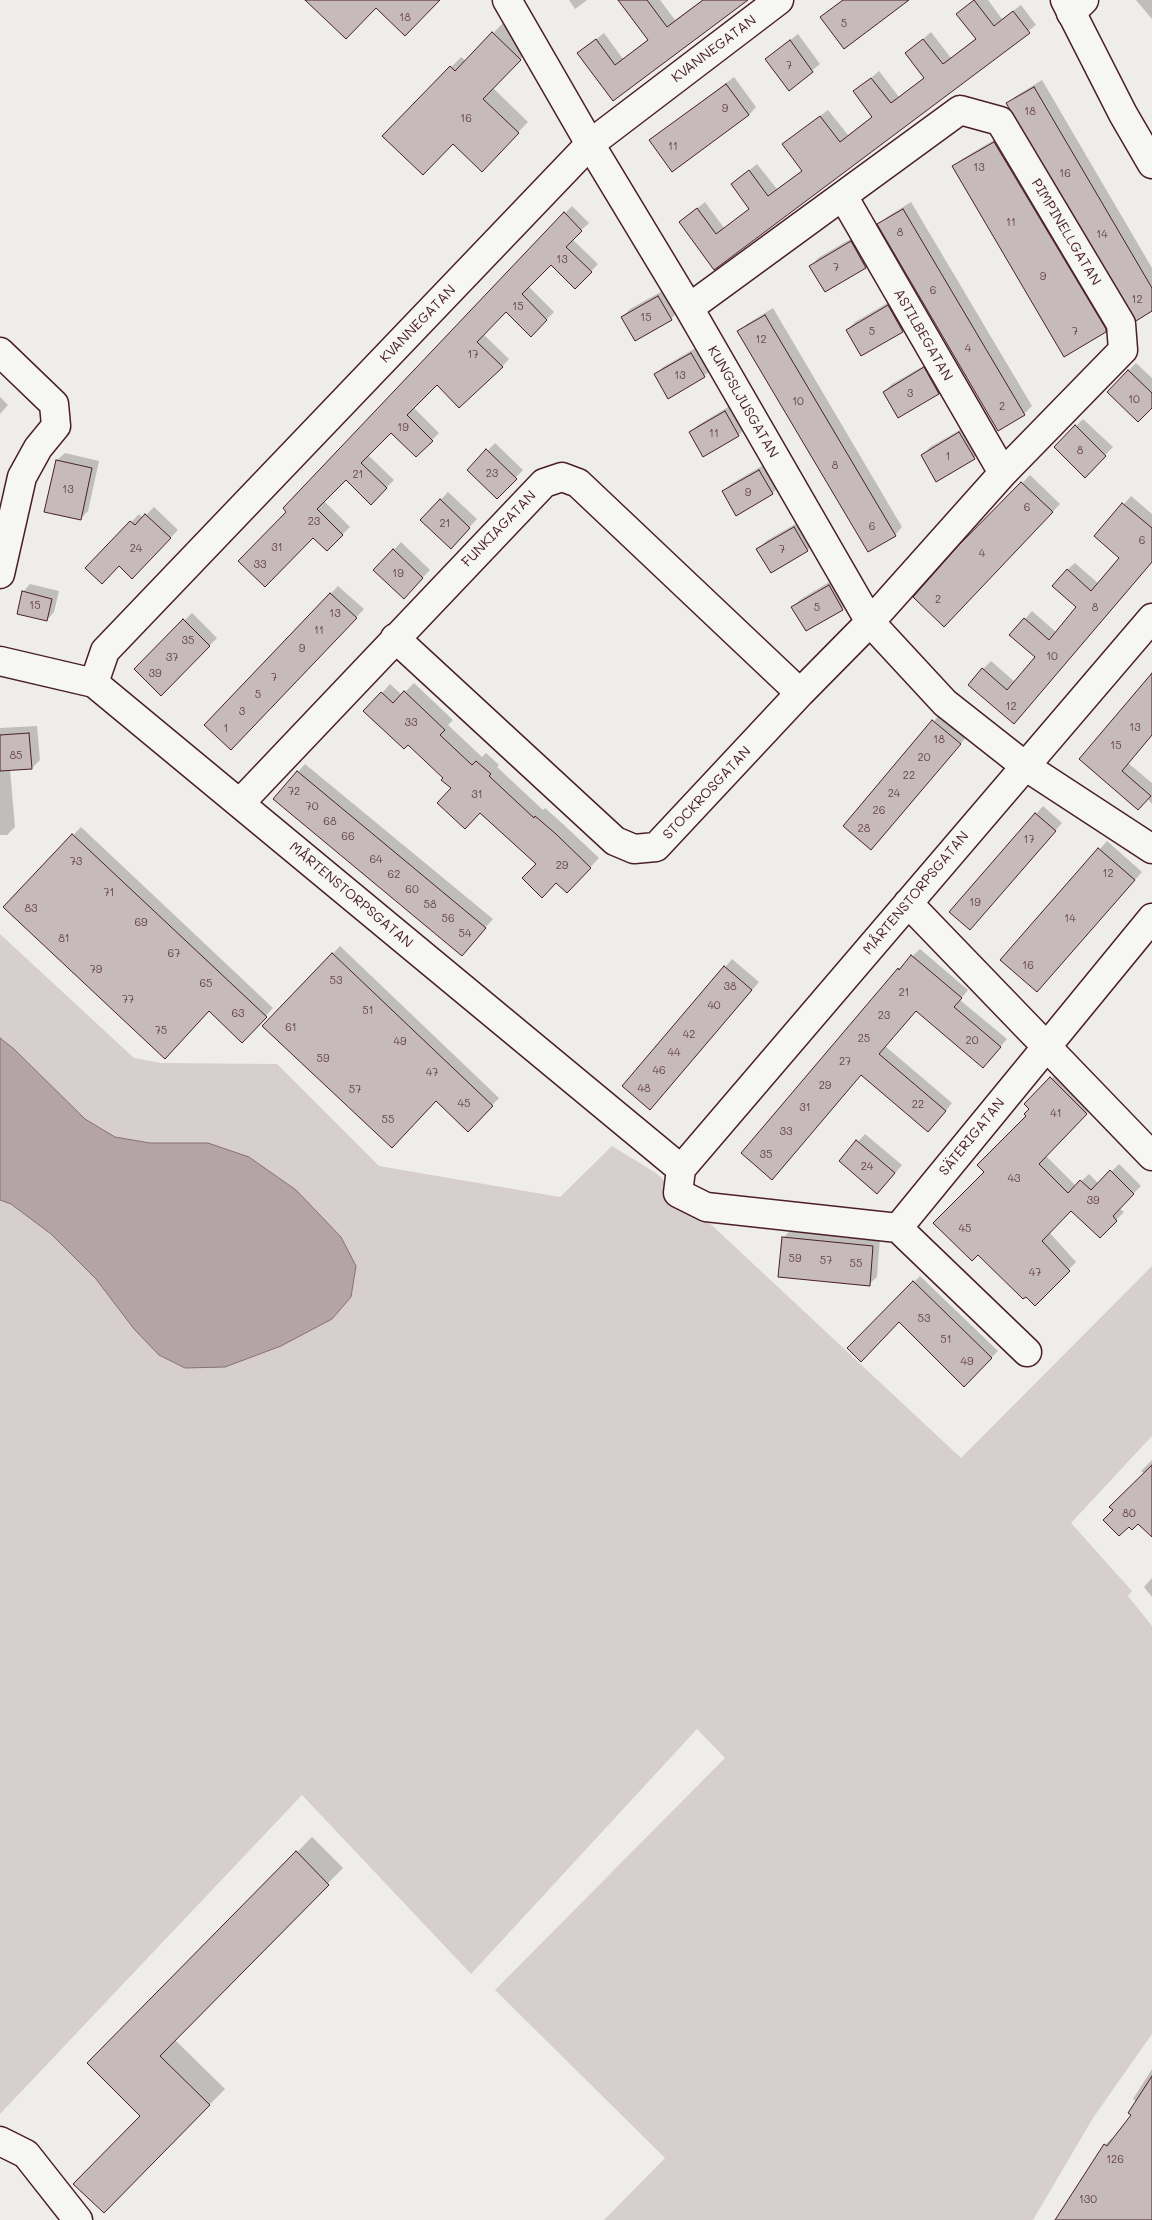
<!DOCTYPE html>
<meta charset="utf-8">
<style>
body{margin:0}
canvas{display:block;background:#efedea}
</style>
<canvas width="1152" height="2220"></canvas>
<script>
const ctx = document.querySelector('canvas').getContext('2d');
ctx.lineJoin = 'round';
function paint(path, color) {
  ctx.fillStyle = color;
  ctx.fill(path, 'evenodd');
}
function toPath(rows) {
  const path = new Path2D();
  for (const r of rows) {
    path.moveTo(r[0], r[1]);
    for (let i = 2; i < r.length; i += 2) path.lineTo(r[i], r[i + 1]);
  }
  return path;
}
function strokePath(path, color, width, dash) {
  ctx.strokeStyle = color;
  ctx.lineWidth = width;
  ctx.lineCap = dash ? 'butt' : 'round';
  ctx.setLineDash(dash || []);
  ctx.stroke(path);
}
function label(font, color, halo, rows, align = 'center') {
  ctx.font = font + ' Mali,sans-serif';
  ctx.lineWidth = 4.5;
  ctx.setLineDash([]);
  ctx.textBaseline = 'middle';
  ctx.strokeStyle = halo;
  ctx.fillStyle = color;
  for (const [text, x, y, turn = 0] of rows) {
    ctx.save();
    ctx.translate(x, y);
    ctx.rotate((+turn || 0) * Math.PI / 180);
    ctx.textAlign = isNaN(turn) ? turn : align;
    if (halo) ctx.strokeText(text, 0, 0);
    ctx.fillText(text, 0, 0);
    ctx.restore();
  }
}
paint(toPath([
 [0,934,134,1058,161,1063,277,1064,379,1166,560,1197,612,1146,656,1173,961,1458,1152,1266,1152,1436,1071,1523,1132,1591,1128,1596,1152,1626,1152,2034,1093,2118,1033,2220,604,2220,665,2158,495,1990,725,1758,697,1729,471,1974,302,1795,0,2114]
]), '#d7cfce');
const water = toPath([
 [0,1038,14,1049,85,1119,115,1137,150,1143,208,1143,249,1157,296,1190,341,1237,356,1266,351,1297,332,1319,281,1346,225,1367,185,1368,159,1355,134,1329,96,1279,51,1234,11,1204,0,1200,0,1038]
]);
paint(water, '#b4a4a5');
strokePath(water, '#8a6f74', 1);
paint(toPath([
 [569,0,587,0,575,9],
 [620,0,660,0,675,20,702,0,746,0,614,99,579,53,604,33,623,59,649,39],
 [974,0,988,0,1002,19,1021,5,1036,25,715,268,680,222,705,202,724,228,750,208,732,184,757,164,777,189,803,170,792,137,828,110,848,135,873,116,855,92,879,71,899,97,925,77,907,53,931,32,951,58,976,38,958,14],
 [1136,0,1152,0,1152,19],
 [503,23,530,49,493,88,528,122,482,170,453,142,384,136,461,57,466,61],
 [798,34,820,64,789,89,766,59],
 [734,77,756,107,749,115,650,140],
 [1042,80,1152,268,1152,310,1008,104,1016,96],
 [1002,135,1113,323,1105,331,954,167,962,159],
 [911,202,1032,406,1024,414,879,225,887,217],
 [572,206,589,223,572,239,598,264,575,288,551,263,528,286,554,312,531,335,506,310,483,334,509,359,502,367,437,384,413,407,439,433,416,456,391,431,368,455,394,480,371,503,346,479,324,501,350,527,327,550,284,508],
 [859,234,873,259,866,267,825,291,811,266,818,258],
 [666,289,678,311,671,319,622,317,630,309],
 [896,298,910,323,902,331,862,355,847,330,855,322],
 [773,308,902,527,895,535,739,331,747,324],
 [699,346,712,369,704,376,655,375,663,367],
 [932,361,946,385,939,393,899,417,884,392,892,384],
 [1136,363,1152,378,1152,406,1108,392],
 [0,397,8,405,0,414],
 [733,404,746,427,739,435,703,455,690,433,698,425],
 [1083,419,1113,447,1085,476,1055,447],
 [967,426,982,450,974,458,923,455,930,447],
 [495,443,523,470,497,497,469,470],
 [65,453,99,461,88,511,80,519,57,460],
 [767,463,780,485,773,493,737,514,724,491,731,484],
 [1030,475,1060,504,944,625,960,546],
 [448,492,477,519,451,547,422,520],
 [1131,496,1152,514,1152,562,1021,715,983,669,991,661,1015,682,1037,657,1025,619,1032,611,1056,632,1078,607,1067,570,1075,563,1099,584,1121,558,1096,536],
 [154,507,178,530,132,577,119,564,87,568,139,514,143,518],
 [802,520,815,543,807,550,758,549,766,541],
 [401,542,430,570,404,597,375,570],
 [836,578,849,601,842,609,793,607,801,599],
 [30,584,59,591,54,612,47,620,23,592],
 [338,586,364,609,239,741,206,725],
 [192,613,217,638,161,694,135,669],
 [1152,675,1152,735,1128,763,1152,783,1152,804,1148,799,1081,759],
 [414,683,453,720,448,725,482,757,486,753,499,765,497,767,543,810,545,808,564,825,599,858,567,892,452,788,382,693,390,684,402,695],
 [941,713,968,735,879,841,844,825],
 [37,726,40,760,32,768,10,769,15,827,7,835,0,835,0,728],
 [305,764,493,919,462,954,275,798],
 [1043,806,1062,823,977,921,950,912],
 [81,827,273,1008,250,1034,210,1010,5,907],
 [1107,841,1142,872,1037,991,1002,960],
 [340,946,499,1098,468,1130,437,1100,264,1026],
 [920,949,968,990,960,1000,1007,1039,990,1059,916,1009,885,1046,952,1103,936,1123,862,1074,899,969],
 [732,959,759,982,658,1100,624,1085],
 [1059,1071,1094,1106,1045,1155,1076,1186,1089,1174,1099,1184,1119,1164,1141,1186,1119,1208,1124,1212,1100,1236,1071,1210,1049,1232,1076,1262,1035,1304,985,1172,1028,1116,1030,1109,1026,1104],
 [865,1134,902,1165,885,1185,841,1161],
 [791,1230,880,1238,877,1277,869,1284,783,1238],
 [920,1276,998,1351,964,1385,899,1321,849,1348],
 [1152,1460,1152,1531,1145,1474,1141,1471],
 [1152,1578,1152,1597,1144,1587],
 [312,1837,343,1868,175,2040,225,2089,104,2211,142,2116,88,2063],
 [1152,2069,1152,2220,1057,2220,1105,2145,1112,2138,1114,2139,1133,2115,1137,2102,1133,2099]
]), '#0003');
const building = toPath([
 [305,0,440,0,405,36,376,8,346,39,305,0],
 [618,0,647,0,667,27,703,0,748,0,613,101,577,53,596,39,615,65,648,40,618,0],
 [843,0,909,0,844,49,820,17,843,0],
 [974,0,994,26,1013,11,1030,33,714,270,679,222,697,208,716,234,749,209,731,184,749,170,768,196,802,171,782,144,820,116,840,142,872,117,853,91,871,78,891,103,924,78,905,53,923,39,943,64,976,39,956,14,974,0],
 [492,32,521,60,483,99,519,133,482,172,453,144,423,175,382,136,450,66,455,71,492,32],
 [790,40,813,72,789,91,765,59,790,40],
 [726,84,749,115,672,172,649,140,726,84],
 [1034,87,1152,288,1152,311,1136,321,1006,103,1034,87],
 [994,142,1106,329,1106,332,1064,357,952,166,994,142],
 [903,209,1025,415,998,431,877,224,903,209],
 [564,212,582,231,566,247,592,272,575,289,551,265,522,294,547,320,531,337,506,312,477,342,503,367,459,408,437,385,407,415,433,441,416,457,391,433,361,463,387,488,371,505,346,480,317,509,343,535,327,551,313,538,265,587,238,561,286,512,283,508,564,212],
 [851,241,866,268,825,292,809,266,851,241],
 [658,296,672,320,635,341,621,317,658,296],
 [888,305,903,332,861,356,846,330,888,305],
 [765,315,896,536,868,552,737,331,765,315],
 [691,353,705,377,668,399,654,374,691,353],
 [924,367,939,394,898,418,883,392,924,367],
 [1128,370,1152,393,1152,408,1138,422,1107,392,1128,370],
 [725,411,739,436,703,457,689,432,725,411],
 [1075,425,1106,456,1085,478,1054,447,1075,425],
 [959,432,975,459,936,482,921,455,959,432],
 [486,449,517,479,497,499,467,470,486,449],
 [56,460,92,468,81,520,44,512,56,460],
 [759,470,773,494,736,516,722,491,759,470],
 [1021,482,1053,512,944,627,913,597,959,545,1021,482],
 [440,499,470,528,451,549,420,520,440,499],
 [1122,503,1152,528,1152,562,1014,724,968,685,982,668,1007,690,1035,657,1009,635,1024,618,1049,640,1076,607,1052,586,1067,569,1091,591,1119,558,1094,536,1122,503],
 [145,514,171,538,132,579,119,566,102,584,85,568,130,521,135,525,145,514],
 [794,527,808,551,771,573,756,549,794,527],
 [393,549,423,578,404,599,373,570,393,549],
 [829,585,843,610,806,631,791,607,829,585],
 [22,591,52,599,47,621,17,614,22,591],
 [330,593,357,618,231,750,204,725,330,593],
 [183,619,210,646,161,696,134,669,183,619],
 [1152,673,1152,735,1122,771,1151,796,1138,810,1079,759,1152,673],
 [404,691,445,730,440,735,472,765,476,761,491,774,489,776,534,818,535,816,556,834,591,868,567,893,556,883,542,898,522,878,536,864,480,813,465,829,437,803,451,788,441,780,443,778,408,745,404,749,363,711,381,692,393,703,404,691],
 [932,720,961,744,871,850,843,826,932,720],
 [29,733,32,769,0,771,0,735,29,733],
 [297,771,486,928,462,956,273,799,297,771],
 [1035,813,1056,831,970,930,949,912,1035,813],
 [72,834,267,1017,242,1043,209,1011,165,1059,3,907,72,834],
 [1098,848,1135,880,1037,992,1000,960,1098,848],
 [332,953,493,1106,468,1132,436,1101,392,1148,262,1026,332,953],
 [911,955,962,998,954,1007,1001,1047,983,1068,916,1011,879,1054,946,1111,928,1132,861,1075,772,1180,741,1153,898,968,899,970,911,955],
 [724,966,752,990,650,1110,622,1086,724,966],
 [1050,1077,1087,1114,1039,1164,1068,1193,1080,1180,1091,1190,1110,1170,1134,1194,1113,1216,1117,1221,1100,1238,1071,1211,1042,1241,1070,1271,1035,1306,1026,1297,1023,1299,978,1255,972,1261,933,1223,984,1172,977,1165,1026,1116,1024,1114,1029,1109,1024,1104,1050,1077],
 [856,1140,895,1173,877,1194,839,1161,856,1140],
 [782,1237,873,1246,870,1286,778,1277,782,1237],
 [913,1281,992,1358,964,1387,899,1322,861,1362,847,1348,913,1281],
 [1152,1465,1152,1537,1138,1524,1132,1530,1129,1527,1119,1536,1103,1520,1113,1510,1109,1507,1152,1465],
 [296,1851,329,1885,160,2056,210,2105,104,2213,73,2184,140,2116,87,2063,296,1851],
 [1152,2076,1152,2220,1055,2220,1104,2144,1107,2146,1131,2115,1128,2113,1152,2076]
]);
paint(building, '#c6babb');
strokePath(building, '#4a1f2b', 1);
const street = toPath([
 [507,0,590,144,689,308,870,622,945,703,1025,766,1152,849],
 [1071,13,1084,0],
 [843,196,1003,473],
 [0,352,54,404,56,426,38,448,22,477,0,574],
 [395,638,615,841,634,849,656,847,800,693,870,622,1003,473,1123,350,1121,324,1000,121,960,110,689,308],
 [0,661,94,683,681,1169],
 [94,683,105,651,590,144,779,0],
 [240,803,544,483,562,477,578,483,800,693],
 [908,903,1152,1156],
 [898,1228,1152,918],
 [1027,1352,898,1228,706,1207,678,1193,681,1169,1152,618],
 [0,2141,26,2154,78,2220]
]);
const secondary = toPath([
 [1065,0,1123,114,1152,164]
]);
strokePath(street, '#4a1f2b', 31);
strokePath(secondary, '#4a1f2b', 31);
strokePath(street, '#f6f6f2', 28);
strokePath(secondary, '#f6f6f2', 28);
label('11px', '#69464f', null, [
 ["18",405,18],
 ["5",844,24],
 ["7",789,66],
 ["9",725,109],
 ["18",1030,112],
 ["16",466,119],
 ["11",673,147],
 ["13",979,168],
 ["16",1065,174],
 ["11",1011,223],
 ["8",900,233],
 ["14",1102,235],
 ["13",562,260],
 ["7",836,268],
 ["9",1043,277],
 ["6",933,291],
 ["12",1137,300],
 ["15",518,307],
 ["15",646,318],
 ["5",872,332],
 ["7",1075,332],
 ["12",761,340],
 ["4",968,349],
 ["17",473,355],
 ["13",680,376],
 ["3",910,394],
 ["10",1134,400],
 ["10",798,402],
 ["2",1002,407],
 ["19",403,428],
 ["11",714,434],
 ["8",1080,451],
 ["1",948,457],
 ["8",835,466],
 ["23",492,474],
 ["21",358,475],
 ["13",68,490],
 ["9",748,493],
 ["6",1027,508],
 ["23",314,522],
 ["21",445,524],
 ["6",872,527],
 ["6",1142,541],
 ["31",277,548],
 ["24",136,549],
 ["7",782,550],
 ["4",982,554],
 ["33",260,565],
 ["19",398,574],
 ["2",938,600],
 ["15",35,606],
 ["5",817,608],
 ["8",1095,608],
 ["13",335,614],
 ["11",319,631],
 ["35",188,641],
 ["9",302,649],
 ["10",1052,657],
 ["37",172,658],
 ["39",155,674],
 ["7",274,678],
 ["5",258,695],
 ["12",1011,707],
 ["3",242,712],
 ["33",411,723],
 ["13",1135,728],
 ["1",226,729],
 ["18",939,740],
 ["15",1116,746],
 ["85",16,756],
 ["20",924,758],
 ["22",909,776],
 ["72",294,792],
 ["24",894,794],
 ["31",477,795],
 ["70",312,807],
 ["26",879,811],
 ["68",330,822],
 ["28",864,829],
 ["66",348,837],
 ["17",1029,840],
 ["64",376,860],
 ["73",76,862],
 ["29",562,866],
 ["12",1108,874],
 ["62",394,875],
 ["60",412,890],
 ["71",109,893],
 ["19",975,903],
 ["58",430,905],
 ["83",31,909],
 ["56",448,919],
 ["14",1070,919],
 ["69",141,923],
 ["54",465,934],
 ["81",64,939],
 ["67",174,954],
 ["16",1028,966],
 ["79",96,970],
 ["53",336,981],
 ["65",206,984],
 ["38",730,987],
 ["21",904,993],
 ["77",128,1000],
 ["40",714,1006],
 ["51",368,1011],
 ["63",238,1014],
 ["23",884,1016],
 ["61",291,1028],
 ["75",161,1031],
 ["42",689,1035],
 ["25",864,1039],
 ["20",972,1041],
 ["49",400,1042],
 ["44",674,1053],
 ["59",323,1059],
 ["27",845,1062],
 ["46",659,1071],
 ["47",432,1073],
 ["29",825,1086],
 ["48",644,1089],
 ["57",355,1090],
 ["45",464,1104],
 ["22",918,1105],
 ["31",805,1108],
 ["41",1056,1114],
 ["55",388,1120],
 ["33",786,1132],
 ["35",766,1155],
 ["24",867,1167],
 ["43",1014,1179],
 ["39",1093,1201],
 ["45",965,1229],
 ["59",795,1259],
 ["57",826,1261],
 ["55",856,1264],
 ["47",1035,1273],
 ["53",924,1319],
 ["51",946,1340],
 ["49",967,1362],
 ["80",1129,1514],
 ["126",1115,2160],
 ["130",1088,2200]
]);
label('14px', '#4a1f2b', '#f6f6f2', [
 ["KVANNEGATAN",714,49,-37],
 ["PIMPINELLGATAN",1066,232,59],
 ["KVANNEGATAN",418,324,-46],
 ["ASTILBEGATAN",923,335,60],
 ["KUNGSLJUSGATAN",743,402,60],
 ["FUNKIAGATAN",499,529,-46],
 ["STOCKROSGATAN",707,793,-47],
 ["MÅRTENSTORPSGATAN",916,893,-50],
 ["MÅRTENSTORPSGATAN",351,895,40],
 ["SÄTERIGATAN",972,1137,-51]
]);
</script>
